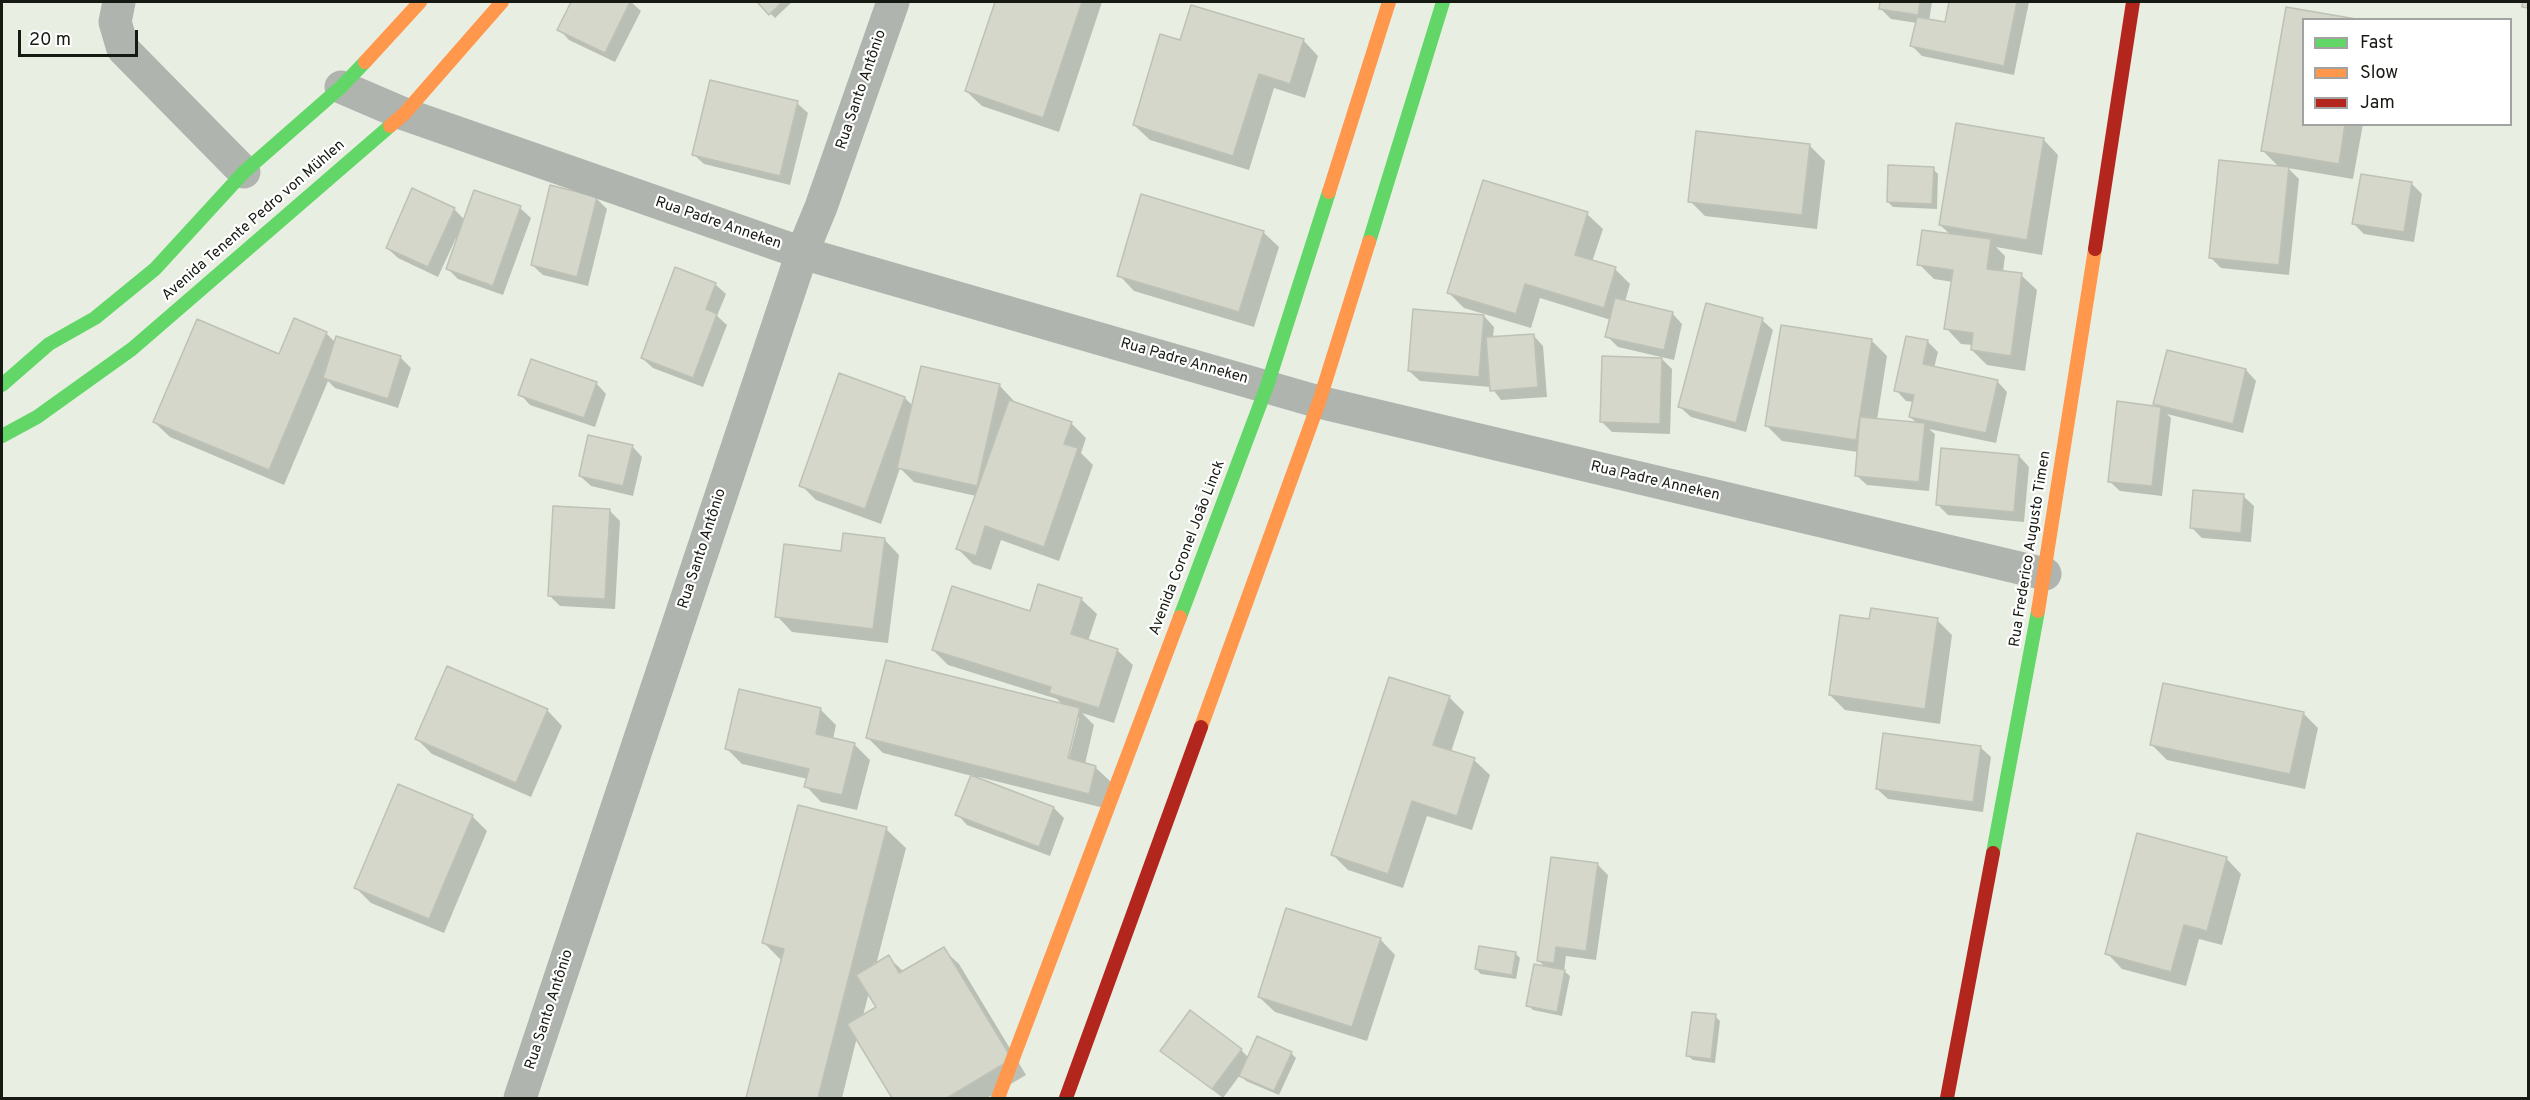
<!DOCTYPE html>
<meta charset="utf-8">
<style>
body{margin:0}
#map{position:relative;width:2530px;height:1100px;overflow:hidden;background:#e8efe2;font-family:Overpass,sans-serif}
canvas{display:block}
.frame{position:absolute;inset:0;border:3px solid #161a12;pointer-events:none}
.legend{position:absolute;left:2302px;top:18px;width:210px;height:108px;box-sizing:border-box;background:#fff;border:2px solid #a2a3a0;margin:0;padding:8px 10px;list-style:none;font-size:18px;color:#161a12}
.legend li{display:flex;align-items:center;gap:12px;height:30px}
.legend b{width:30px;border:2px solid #a2a3a0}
.scale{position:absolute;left:18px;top:30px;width:120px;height:27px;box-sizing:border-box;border:3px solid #161a12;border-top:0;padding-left:8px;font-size:18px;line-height:21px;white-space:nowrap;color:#161a12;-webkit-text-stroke:4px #fff;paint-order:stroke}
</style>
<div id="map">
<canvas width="2530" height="1100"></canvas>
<div class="frame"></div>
<ul class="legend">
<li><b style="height:8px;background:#63d668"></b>Fast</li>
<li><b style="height:8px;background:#ff974d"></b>Slow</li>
<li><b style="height:8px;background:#b3261e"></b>Jam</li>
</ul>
<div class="scale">20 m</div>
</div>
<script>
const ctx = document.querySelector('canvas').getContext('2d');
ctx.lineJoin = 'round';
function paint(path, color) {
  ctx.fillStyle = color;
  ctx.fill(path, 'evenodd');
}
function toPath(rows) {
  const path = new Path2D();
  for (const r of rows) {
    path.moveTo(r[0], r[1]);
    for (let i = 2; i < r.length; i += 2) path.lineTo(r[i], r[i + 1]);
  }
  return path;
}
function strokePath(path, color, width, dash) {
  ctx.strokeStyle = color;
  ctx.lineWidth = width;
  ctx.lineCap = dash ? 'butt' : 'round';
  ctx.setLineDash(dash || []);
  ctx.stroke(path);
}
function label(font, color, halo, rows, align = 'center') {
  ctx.font = font + ' Overpass,sans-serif';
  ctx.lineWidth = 4.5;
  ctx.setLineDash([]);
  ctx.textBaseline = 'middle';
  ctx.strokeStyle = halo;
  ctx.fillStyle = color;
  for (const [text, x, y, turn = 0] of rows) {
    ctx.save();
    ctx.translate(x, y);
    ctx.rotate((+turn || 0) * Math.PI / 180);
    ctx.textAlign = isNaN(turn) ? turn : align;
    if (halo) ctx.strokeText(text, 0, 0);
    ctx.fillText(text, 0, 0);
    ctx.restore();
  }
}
paint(toPath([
 [573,2,631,2,641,11,615,62,569,40,559,29],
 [759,2,792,2,775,18],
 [996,2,1102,2,1059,132,982,106,966,91],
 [1882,2,1932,2,1929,21,1946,24,1951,2,2029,2,2014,75,1922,56,1912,46,1917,23,1891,19,1881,9],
 [2304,20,2304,124,2363,124,2353,179,2288,168,2299,179,2289,275,2221,268,2210,257,2280,168,2263,151],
 [1303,40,1318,56,1305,98,1274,88,1249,170,1150,140,1134,125,1181,42],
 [797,103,808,113,790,185,704,164,693,154],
 [2043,139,2058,155,2042,255,1996,247,2005,256,2003,272,2021,275,2037,290,2025,371,1987,365,1972,350,1973,345,1961,344,1946,328,1953,282,1934,279,1919,264,1951,235,1940,225],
 [1809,145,1825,161,1817,229,1705,216,1690,201],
 [1933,169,1938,174,1937,209,1893,207,1888,202],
 [2411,183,2422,194,2414,242,2364,234,2354,224],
 [596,198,607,209,588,286,543,275,532,265],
 [520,208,531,218,503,295,458,279,448,269,458,238,456,238,438,277,398,258,387,248,454,209,465,220],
 [1587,214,1603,229,1592,262,1615,269,1630,284,1625,302,1672,313,1682,324,1674,360,1618,347,1607,336,1611,320,1540,298,1531,328,1464,308,1449,293],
 [1263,232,1279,247,1254,327,1134,291,1119,275],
 [715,284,726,294,717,316,727,325,703,387,653,368,642,358],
 [1484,316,1494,327,1493,338,1533,335,1543,346,1547,397,1501,400,1491,387,1420,381,1409,371],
 [1762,320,1773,330,1746,432,1691,417,1680,407],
 [326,333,336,343,400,357,411,368,398,408,335,388,328,381,284,485,170,437,154,422],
 [1871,340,1887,356,1877,420,1917,423,1910,417,1914,402,1906,401,1896,390,1928,342,1938,352,1934,368,1997,381,2007,392,1996,443,1929,429,1935,434,1929,491,1867,485,1856,475,1858,452,1782,441,1766,425],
 [1662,359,1672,369,1670,434,1612,432,1601,421],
 [2246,370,2256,381,2243,433,2167,414,2171,418,2162,496,2120,491,2109,481,2159,408,2155,404],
 [596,383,606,394,595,427,530,405,520,394],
 [999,385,1014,401,1014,403,1071,423,1086,438,1081,453,1093,465,1059,561,1001,540,991,570,973,564,958,549,976,496,914,482,900,468,881,524,816,500,801,485,905,398,913,406],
 [632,446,642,457,633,496,591,486,580,476],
 [2019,456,2029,467,2024,522,1948,515,1937,504],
 [2243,496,2254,506,2251,542,2202,538,2191,527],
 [610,511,620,521,615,609,560,606,549,595],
 [884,539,899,555,888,643,792,632,777,616],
 [1081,599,1097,614,1088,641,1117,650,1133,665,1114,723,1082,713,1094,725,1085,764,1095,767,1111,782,1104,808,979,777,978,779,1054,808,1064,818,1050,856,967,825,957,814,972,776,883,753,868,738,1064,706,1057,699,948,665,933,650,1031,613],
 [1076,718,1079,718,1067,766,1064,765],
 [1937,620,1952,635,1940,724,1845,710,1830,695,1870,621],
 [740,691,821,710,836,725,833,739,854,744,870,760,857,810,821,802,806,786,808,779,742,764,726,748],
 [1449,697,1464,712,1451,752,1474,760,1490,775,1472,830,1427,816,1403,888,1348,870,1333,855],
 [547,710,562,726,531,797,432,754,417,739],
 [2303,713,2318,728,2305,789,2167,760,2151,744],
 [1980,747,1991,757,1983,812,1888,799,1877,789],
 [472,816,487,831,444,933,371,903,356,888],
 [886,829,906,848,876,965,888,957,904,972,943,949,959,964,1026,1075,987,1098,894,1098,857,1037,842,1098,747,1098,782,961,764,943],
 [869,992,878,1008,863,1016],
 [2226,858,2241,874,2222,945,2199,939,2186,986,2122,969,2107,953],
 [1597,864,1608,875,1596,960,1566,956,1564,971,1570,976,1562,1016,1533,1010,1528,1005,1546,968,1539,961],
 [1380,939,1395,955,1367,1041,1275,1012,1259,997],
 [1515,953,1520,958,1516,979,1481,974,1476,969],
 [1715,1016,1720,1021,1715,1063,1693,1060,1688,1056],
 [1241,1050,1249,1058,1291,1053,1296,1058,1279,1095,1246,1081,1240,1075,1223,1098,1162,1051]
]), '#0003');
const building = toPath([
 [571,2,630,2,605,53,557,30,571,2],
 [757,2,782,2,769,15,757,2],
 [995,2,1082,2,1043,118,965,91,995,2],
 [1880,2,1920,2,1918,15,1879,9,1880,2],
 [1949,2,2017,2,2004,66,1910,46,1917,17,1945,22,1949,2],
 [2522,2,2528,2,2528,8,2522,7,2522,2],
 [1191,5,1304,39,1290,84,1259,74,1233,156,1133,125,1160,34,1180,40,1191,5],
 [2286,7,2362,20,2304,20,2304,124,2345,124,2339,164,2261,151,2286,7],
 [710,80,798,101,780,176,692,155,710,80],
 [1956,123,2044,138,2027,240,1939,225,1956,123],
 [1696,131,1810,144,1802,215,1688,202,1696,131],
 [2219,160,2289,167,2279,265,2209,258,2219,160],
 [1888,165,1934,167,1932,204,1887,202,1888,165],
 [2361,174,2412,182,2404,232,2352,224,2361,174],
 [1483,180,1588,212,1575,255,1616,267,1604,308,1525,284,1516,314,1447,293,1483,180],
 [550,185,597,197,577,277,531,265,550,185],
 [412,188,455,208,428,267,386,248,412,188],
 [474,190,521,206,493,286,446,269,474,190],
 [1141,194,1264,231,1239,312,1117,276,1141,194],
 [1922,230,1991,239,1987,269,2022,273,2011,356,1971,350,1973,333,1944,329,1953,270,1917,265,1922,230],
 [675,267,716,283,706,309,717,314,693,378,641,358,675,267],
 [1615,298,1673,312,1664,350,1605,337,1615,298],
 [1706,303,1763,318,1736,423,1678,407,1706,303],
 [1413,309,1484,315,1479,377,1408,371,1413,309],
 [294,318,327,332,269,470,153,422,197,319,279,354,294,318],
 [1781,325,1872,339,1856,440,1765,426,1781,325],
 [1534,334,1538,387,1490,391,1486,337,1534,334],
 [336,336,401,356,388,399,323,378,336,336],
 [1906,336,1928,340,1923,364,1998,380,1986,433,1909,417,1914,395,1894,391,1906,336],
 [2167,350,2246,369,2233,424,2153,404,2167,350],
 [1602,356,1662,358,1660,424,1600,422,1602,356],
 [531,359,597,382,584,418,518,395,531,359],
 [921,366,1000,384,977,486,897,468,921,366],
 [839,373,905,397,865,509,799,486,839,373],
 [1009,400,1072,422,1064,444,1078,448,1044,547,985,526,976,556,956,549,1009,400],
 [2117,401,2161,407,2152,486,2108,482,2117,401],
 [1860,417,1925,423,1919,482,1855,476,1860,417],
 [588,435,633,445,623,486,579,476,588,435],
 [1941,448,2019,455,2014,512,1936,505,1941,448],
 [2193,490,2244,494,2241,533,2190,528,2193,490],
 [553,506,610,509,605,599,548,596,553,506],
 [843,533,885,538,873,629,775,617,784,544,841,551,843,533],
 [1038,584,1082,598,1071,634,1118,649,1099,708,1049,693,1051,687,932,650,952,586,1030,611,1038,584],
 [1871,608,1938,618,1925,709,1829,695,1840,615,1869,619,1871,608],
 [886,660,1080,708,1068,758,1096,766,1089,794,866,738,886,660],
 [447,666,548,709,516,783,415,739,447,666],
 [1389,677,1450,696,1433,745,1475,758,1457,816,1412,801,1388,874,1331,855,1389,677],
 [2163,683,2304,712,2290,774,2150,745,2163,683],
 [739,689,821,708,816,734,855,743,842,795,804,787,809,769,725,749,739,689],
 [1883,733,1981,746,1973,802,1876,789,1883,733],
 [971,775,1054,807,1039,847,955,815,971,775],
 [398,784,473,815,429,919,354,888,398,784],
 [798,805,887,827,818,1098,746,1098,784,949,762,943,798,805],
 [2137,833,2227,857,2207,931,2184,925,2171,972,2105,954,2137,833],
 [1551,857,1598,863,1586,951,1556,947,1554,963,1537,961,1551,857],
 [1286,908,1381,938,1352,1027,1258,997,1286,908],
 [1479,946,1516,952,1512,975,1475,969,1479,946],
 [944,947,1012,1059,947,1098,892,1098,847,1024,876,1007,856,975,889,955,899,973,944,947],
 [1534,964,1565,970,1557,1012,1526,1006,1534,964],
 [1190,1010,1242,1049,1212,1089,1160,1051,1190,1010],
 [1692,1012,1716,1014,1711,1059,1686,1056,1692,1012],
 [1257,1036,1292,1052,1274,1091,1239,1076,1257,1036]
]);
paint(building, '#d4d7c9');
strokePath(building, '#bec1b6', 1.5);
strokePath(toPath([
 [119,2,115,22,123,49,244,172],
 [341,87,404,114,802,253,1319,402,2045,574],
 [520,1098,802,253,821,207,893,2]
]), '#afb4af', 33);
strokePath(toPath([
 [1369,242,1443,2],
 [2,385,49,344,95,318,155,269,244,172,341,87,365,62],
 [2,436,37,417,132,349,390,126],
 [1180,617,1267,386,1329,192],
 [1993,853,2038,611]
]), '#63d668', 14);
strokePath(toPath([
 [365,62,420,2],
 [390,126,404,114,502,2],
 [1329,192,1389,2],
 [2038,611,2095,249],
 [1201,727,1319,402,1369,242],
 [998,1098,1180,617]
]), '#ff974d', 14);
strokePath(toPath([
 [2095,249,2133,2],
 [1066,1098,1201,727],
 [1947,1098,1993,853]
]), '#b3261e', 14);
label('15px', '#161a12', '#fff', [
 ["Rua Santo Antônio",862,90,-71],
 ["Avenida Tenente Pedro von Mühlen",254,221,-41],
 ["Rua Padre Anneken",718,224,19],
 ["Rua Padre Anneken",1184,362,16],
 ["Rua Padre Anneken",1655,482,13],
 ["Avenida Coronel João Linck",1188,548,-69],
 ["Rua Santo Antônio",703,549,-72],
 ["Rua Frederico Augusto Timen",2031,549,-81],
 ["Rua Santo Antônio",550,1010,-72]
]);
</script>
